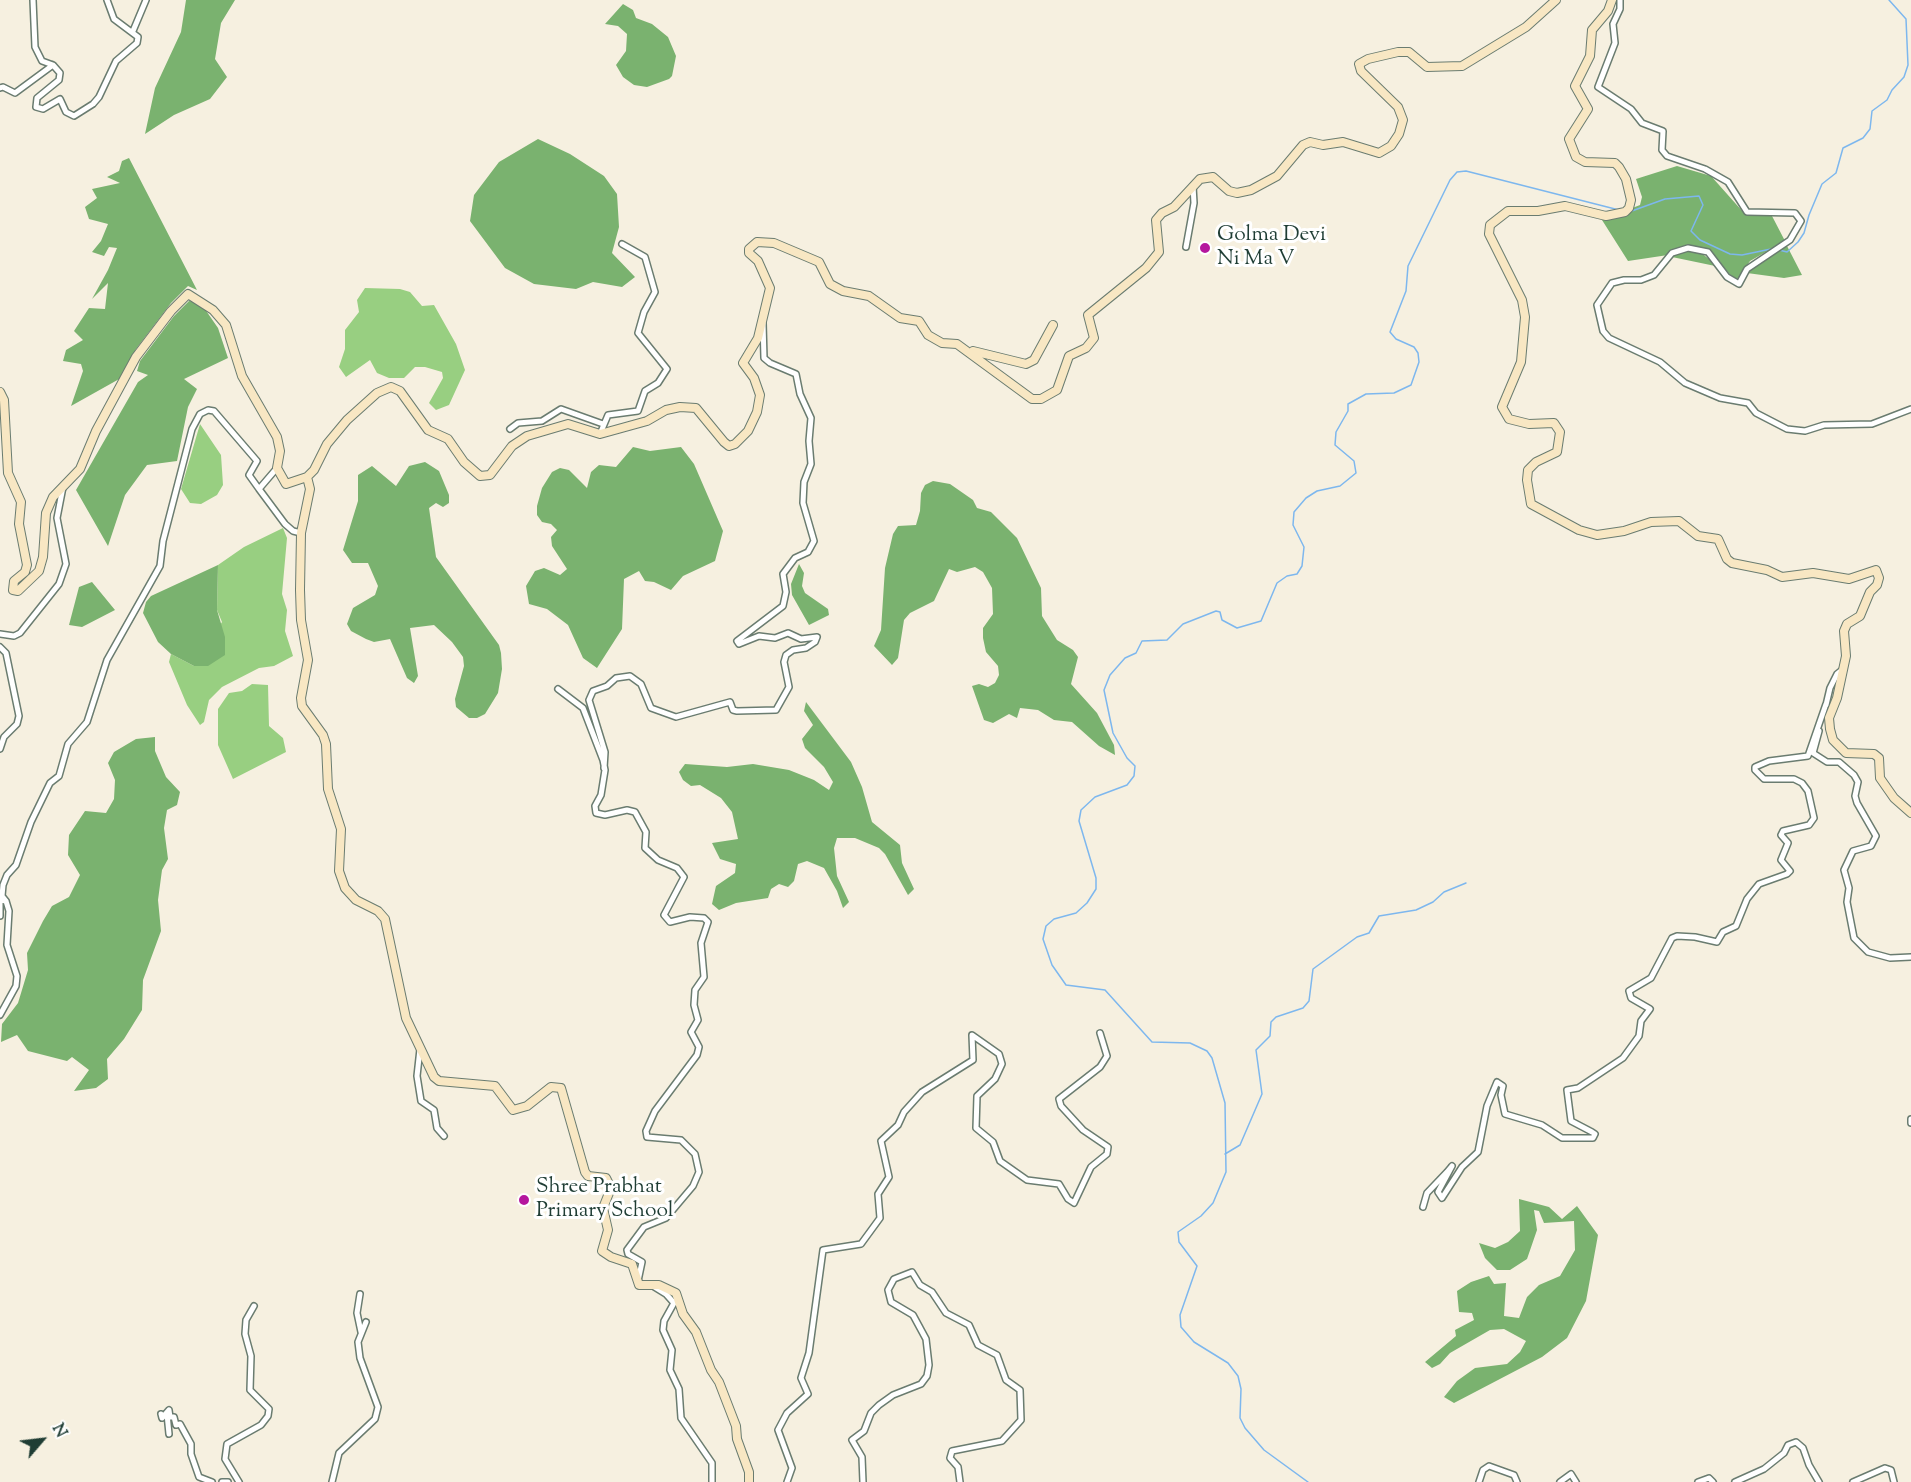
<!DOCTYPE html>
<style>
body{margin:0}
#map{position:relative;width:1911px;height:1482px;overflow:hidden;background:#f6f0e0;font-family:"Sorts Mill Goudy",serif}
canvas{display:block}
.north{position:absolute;left:12px;top:1410px;width:60px;height:60px;-webkit-text-stroke:4px #fff;paint-order:stroke;rotate:62deg;font-size:16px;font-weight:700;line-height:24px;text-align:center;color:#1f3d34}
.north::after{content:'';display:block;margin:auto;width:21px;height:27px;background:#1f3d34;clip-path:polygon(50% 0,100% 100%,50% 72%,0 100%)}
</style>
<div id="map">
<canvas width="1911" height="1482"></canvas>
<div class="north">N</div>
</div>
<script>
const ctx = document.querySelector('canvas').getContext('2d');
ctx.lineJoin = 'round';
function paint(path, color) {
  ctx.fillStyle = color;
  ctx.fill(path, 'evenodd');
}
function toPath(rows) {
  const path = new Path2D();
  for (const r of rows) {
    path.moveTo(r[0], r[1]);
    for (let i = 2; i < r.length; i += 2) path.lineTo(r[i], r[i + 1]);
  }
  return path;
}
function strokePath(path, color, width, dash) {
  ctx.strokeStyle = color;
  ctx.lineWidth = width;
  ctx.lineCap = dash ? 'butt' : 'round';
  ctx.setLineDash(dash || []);
  ctx.stroke(path);
}
function label(font, color, halo, rows, align = 'center') {
  ctx.font = font + ' "Sorts Mill Goudy",serif';
  ctx.lineWidth = 6;
  ctx.setLineDash([]);
  ctx.textBaseline = 'middle';
  ctx.strokeStyle = halo;
  ctx.fillStyle = color;
  for (const [text, x, y, turn = 0] of rows) {
    ctx.save();
    ctx.translate(x, y);
    ctx.rotate((+turn || 0) * Math.PI / 180);
    ctx.textAlign = isNaN(turn) ? turn : align;
    if (halo) ctx.strokeText(text, 0, 0);
    ctx.fillText(text, 0, 0);
    ctx.restore();
  }
}
paint(toPath([
 [365,288,400,289,410,292,422,306,434,305,456,344,465,370,449,405,436,410,429,403,443,378,442,372,425,367,415,367,404,378,389,378,377,373,370,360,346,377,339,367,345,349,345,330,359,312,357,300],
 [200,424,221,455,223,485,217,495,201,504,190,503,181,489],
 [283,528,287,538,282,594,287,610,285,631,293,656,274,666,259,668,222,687,209,700,204,722,200,725,187,705,169,662,171,654,194,666,222,622,217,610,218,565,244,547],
 [252,684,268,685,269,726,283,738,286,752,233,779,218,745,218,709,229,693,242,691]
]), '#98cf81');
paint(toPath([
 [186,0,235,0,221,23,215,59,227,77,210,99,174,115,145,134,155,88,181,32],
 [623,4,633,10,636,18,652,24,668,37,676,56,672,76,669,79,647,87,634,85,623,77,616,65,626,51,627,34,618,26,605,24],
 [538,139,570,154,604,176,617,194,619,227,612,253,635,277,622,287,593,282,576,289,534,284,505,268,470,221,474,195,499,162],
 [129,158,197,290,188,286,171,303,136,349,121,378,71,406,83,371,81,364,63,361,66,350,83,340,74,331,89,308,105,309,108,283,92,299,108,270,117,248,109,247,104,256,92,252,101,241,108,224,89,219,85,207,97,198,92,189,120,183,107,177,119,171,122,161],
 [1677,166,1711,176,1744,213,1772,216,1785,241,1750,261,1736,281,1708,251,1687,247,1668,255,1628,261,1602,220,1640,205,1642,197,1636,179],
 [1786,244,1802,275,1784,278,1747,273],
 [1683,251,1701,253,1720,267,1672,257],
 [189,301,200,302,218,328,228,358,184,379,197,389,188,407,177,461,147,465,125,495,108,546,76,490,138,382,148,375,137,371,140,361,174,316],
 [633,447,650,451,681,447,694,464,723,531,715,561,683,576,671,590,654,582,645,581,639,571,624,579,622,629,597,668,583,658,568,625,547,609,529,604,526,586,535,571,544,568,560,575,567,569,552,546,551,537,557,530,551,524,542,522,537,515,537,506,542,488,552,472,560,468,569,470,587,488,591,472,599,465,616,467],
 [425,462,439,471,449,495,449,503,443,507,436,503,429,508,436,557,499,645,501,653,502,669,498,693,485,714,477,718,469,718,456,707,455,699,464,666,463,657,452,642,434,625,410,628,418,676,414,683,407,678,390,639,374,642,366,639,351,631,347,624,353,608,375,595,378,586,368,563,352,563,343,550,358,501,358,475,372,466,396,486,409,466],
 [933,481,950,484,973,500,977,508,991,512,1017,538,1041,588,1042,616,1057,640,1073,650,1078,657,1071,684,1097,713,1114,745,1115,755,1099,746,1072,722,1054,720,1038,710,1020,708,1017,718,1009,714,993,723,984,720,972,686,979,684,988,687,995,683,999,675,998,666,986,652,983,638,983,628,993,614,992,588,983,572,975,567,957,572,949,569,934,601,910,613,904,620,898,658,892,665,874,646,881,630,885,568,893,534,898,526,916,525,920,511,921,493,925,485],
 [799,564,804,573,802,586,805,593,828,609,829,615,809,625,792,595,791,584],
 [218,565,217,610,225,637,225,655,208,666,194,666,171,654,158,642,143,613,146,602,151,596],
 [92,582,115,610,82,627,69,625,79,587],
 [806,702,851,762,862,787,872,822,900,845,902,863,914,889,908,895,885,854,879,848,855,838,837,838,834,848,837,876,849,902,843,908,837,891,824,868,807,861,798,864,794,881,788,887,779,884,771,889,768,898,736,903,719,910,712,904,716,886,735,873,736,864,720,859,712,843,738,839,732,812,721,798,700,785,691,786,683,780,679,772,685,764,727,767,753,764,789,770,814,780,829,790,833,782,824,767,805,748,802,739,813,725,804,711],
 [155,737,155,751,166,777,180,792,177,805,167,810,164,828,168,859,162,870,158,900,161,931,143,980,142,1010,124,1039,107,1059,108,1079,96,1088,74,1091,89,1070,72,1057,67,1061,28,1051,17,1035,1,1042,2,1024,18,1003,28,970,27,953,43,921,52,906,69,897,80,875,68,855,69,835,85,811,106,813,114,799,115,780,108,763,114,752,136,739],
 [1519,1199,1549,1207,1562,1219,1577,1206,1598,1235,1586,1301,1567,1338,1542,1357,1454,1403,1444,1397,1457,1381,1475,1368,1507,1364,1520,1352,1526,1341,1504,1329,1490,1330,1450,1353,1440,1364,1432,1368,1425,1362,1456,1336,1455,1330,1474,1320,1472,1313,1459,1312,1457,1291,1471,1282,1489,1276,1494,1284,1506,1283,1504,1316,1519,1318,1527,1297,1539,1285,1560,1276,1575,1250,1574,1221,1544,1223,1539,1211,1534,1210,1537,1230,1527,1259,1510,1270,1497,1270,1485,1258,1479,1243,1495,1248,1508,1242,1520,1231]
]), '#7ab26f');
strokePath(toPath([
 [1629,212,1665,199,1699,196,1703,205,1691,231,1700,240,1730,254,1742,255,1771,249],
 [1779,250,1787,252,1798,242,1804,233,1809,215,1822,184,1836,173,1843,148,1863,138,1870,129,1872,111,1887,100,1892,90,1904,77,1908,65,1906,19,1889,0],
 [1225,1154,1240,1145,1262,1094,1256,1050,1270,1036,1271,1022,1276,1017,1303,1008,1309,1001,1313,969,1357,937,1369,933,1379,916,1416,910,1433,902,1444,892,1466,883],
 [1308,1482,1264,1450,1245,1428,1240,1418,1241,1389,1238,1376,1228,1363,1194,1342,1181,1327,1180,1315,1197,1266,1179,1242,1178,1232,1201,1216,1213,1203,1226,1172,1225,1103,1212,1058,1207,1051,1190,1043,1152,1042,1105,990,1066,985,1052,965,1043,939,1046,926,1054,919,1076,913,1087,903,1096,889,1096,878,1079,821,1081,810,1095,797,1127,785,1134,776,1135,766,1127,758,1113,733,1104,690,1110,675,1125,658,1136,653,1142,641,1167,640,1183,624,1216,611,1220,612,1222,620,1237,628,1261,621,1277,583,1287,576,1297,574,1302,566,1304,547,1293,525,1294,512,1306,498,1317,491,1340,486,1356,473,1354,461,1335,445,1336,432,1348,411,1348,404,1366,394,1394,393,1411,385,1419,362,1418,353,1414,347,1396,339,1390,332,1406,291,1408,266,1450,180,1457,172,1466,171,1619,210]
]), '#7db7ee', 1.5);
const street = toPath([
 [33,0,35,47,42,61,53,65],
 [1620,0,1620,9,1613,24,1615,43,1598,87,1631,109,1642,123,1663,131,1662,150,1667,156,1705,169,1728,182,1747,212,1795,213,1801,221,1790,240,1747,269,1739,284,1727,277,1708,252,1688,248,1672,253,1654,275,1641,280,1624,280,1612,283,1597,305,1603,331,1609,338,1660,362,1685,383,1720,398,1748,403,1756,413,1787,429,1805,431,1824,425,1872,424,1911,409],
 [133,31,146,0],
 [0,88,3,87,15,93,53,65,60,73,59,80,37,98,36,107,43,109,60,99,66,112,74,116,93,104,99,97,116,61,137,43,138,37,114,19,107,0],
 [1186,247,1194,203,1193,186],
 [510,429,518,423,542,421,561,409,603,424],
 [600,434,608,415,638,411,645,391,658,383,667,369,638,333,644,312,655,292,645,257,622,244],
 [259,489,285,524,293,531,301,533],
 [0,634,14,636,20,633,59,584,66,564,57,518,63,487],
 [0,647,6,653,19,716,17,724,4,737,0,749],
 [558,689,583,708,603,760,605,770,601,795,595,806,596,813,605,815,627,810,635,812,646,832,645,848,658,860,677,868,684,877,664,915,670,922,690,917,704,918,708,922,701,943,704,977,695,990,694,1005,698,1020,691,1032,699,1047,697,1055,655,1111,646,1131,647,1137,681,1140,695,1154,699,1172,693,1186,666,1218,644,1227,627,1250,628,1254,642,1262,638,1281],
 [1826,705,1830,688,1837,674,1842,670],
 [1819,731,1813,753,1827,762,1839,762,1854,775,1858,782,1855,796,1857,803,1876,836,1871,846,1853,851,1844,870,1849,888,1847,902,1854,938,1868,952,1890,958,1911,957],
 [604,768,605,752,589,700,593,691,607,686,616,678,630,676,641,684,651,708,676,717,730,702,733,710,737,711,776,710,789,687,784,662,786,655,793,650,806,648,815,642,817,637,801,639,788,633,775,638,759,636,739,644,737,641,783,606,786,592,783,574,795,558,808,552,814,541,803,503,804,482,811,464,809,441,811,418,800,394,796,374,770,363,764,358,763,323],
 [0,900,6,901,9,911,7,945,17,976,16,986,0,1015],
 [6,901,2,896,3,885,7,875,16,865,31,822,50,783,59,776,68,744,87,722,107,660,160,566,163,541,192,429,200,414,208,410,214,411,257,461,249,475,259,489,277,468],
 [0,903,0,916],
 [420,1049,417,1076,421,1101,434,1110,437,1128,444,1136],
 [1911,1119,1911,1123],
 [1423,1207,1427,1193,1447,1172,1452,1166,1438,1192,1442,1198,1462,1167,1478,1152,1487,1106,1497,1082,1503,1086,1501,1095,1505,1114,1542,1125,1562,1138,1593,1138,1595,1134,1592,1132,1571,1121,1567,1090,1578,1088,1623,1058,1639,1036,1641,1021,1650,1009,1631,998,1629,991,1651,978,1672,938,1677,936,1695,937,1717,942,1723,932,1736,926,1747,899,1759,884,1787,874,1790,871,1781,860,1788,843,1781,835,1783,831,1809,825,1814,818,1808,791,1802,783,1794,779,1764,779,1755,770,1755,767,1769,761,1808,756,1826,704],
 [653,1286,666,1294,674,1303,664,1321,663,1330,672,1350,670,1370,679,1389,681,1418,712,1463,712,1482],
 [360,1294,357,1313,361,1332],
 [161,1414,162,1418,169,1410,170,1417,174,1417,176,1425,180,1424,191,1444,191,1454,199,1477,212,1482],
 [167,1414,169,1434],
 [222,1482,228,1482],
 [239,1482,225,1459,227,1444,261,1425,268,1416,269,1409,250,1390,251,1356,245,1334,246,1320,254,1306],
 [332,1482,339,1453,375,1419,378,1407,360,1358,358,1342,366,1322],
 [787,1482,792,1468,778,1430,787,1413,808,1394,801,1378,809,1353,823,1250,861,1244,880,1218,878,1194,889,1177,881,1141,898,1125,904,1112,922,1092,973,1060,972,1035,999,1054,1002,1064,995,1079,977,1096,976,1128,993,1142,1000,1161,1027,1180,1059,1184,1068,1199,1074,1203,1091,1167,1107,1154,1108,1147,1083,1130,1061,1106,1059,1099,1100,1067,1107,1056,1100,1033],
 [863,1482,862,1457,852,1440,864,1431,871,1413,879,1405,893,1395,921,1384,927,1376,929,1365,926,1339,913,1315,891,1302,888,1290,894,1279,912,1272,920,1285,932,1292,946,1313,969,1325,978,1345,997,1355,1006,1380,1020,1390,1021,1420,1002,1441,952,1451,950,1458,958,1467,960,1482],
 [1479,1482,1483,1470,1489,1466,1514,1475,1517,1482],
 [1560,1482,1571,1474,1576,1482],
 [1698,1482,1709,1478,1713,1482],
 [1735,1482,1764,1469,1784,1453,1788,1445,1796,1442,1803,1448,1809,1465,1819,1482],
 [1853,1482,1885,1468,1891,1470,1894,1482]
]);
const secondary = toPath([
 [1612,0,1608,11,1592,30,1590,56,1575,86,1588,109,1569,139,1576,157,1585,162,1615,163,1619,167,1626,179,1631,200,1629,208,1625,212,1606,216,1565,206,1538,211,1508,211,1490,225,1489,234,1522,300,1525,317,1521,362,1502,407,1509,419,1529,424,1554,423,1560,432,1557,452,1536,462,1528,470,1527,480,1531,504,1579,530,1597,535,1624,531,1651,522,1679,521,1698,536,1718,539,1727,559,1732,563,1767,570,1782,577,1813,573,1849,579,1876,570,1879,578,1877,585,1870,592,1860,616,1847,624,1844,631,1846,656,1837,698,1829,718,1830,729,1833,740,1846,753,1874,754,1879,758,1880,778,1894,798,1911,813],
 [973,351,1026,364,1034,360,1053,325],
 [0,392,4,400,8,473,21,502,19,524,27,565,25,572,14,581,13,590,18,591,39,571,43,557,46,513,53,497,80,469,96,431,136,357,171,311,188,294,213,310,226,325,242,376,277,437,280,451,277,468,286,484,307,477,314,470,327,444,347,420,377,393,391,387,400,391,428,430,448,439,464,462,480,476,490,475,512,446,527,436,568,424,600,434,647,421,666,410,680,407,696,408,724,442,729,446,735,444,748,431,757,412,760,395,754,378,743,363,758,338,770,288,758,261,749,253,749,249,757,242,774,243,819,262,830,284,843,291,869,296,900,318,919,321,928,335,942,343,957,344,1032,399,1041,399,1057,390,1069,356,1086,348,1094,338,1088,315,1146,268,1159,252,1156,220,1162,213,1174,207,1200,179,1213,177,1229,191,1237,193,1251,190,1277,176,1303,145,1310,142,1323,145,1343,142,1379,153,1391,146,1399,134,1403,120,1398,107,1361,71,1359,64,1368,59,1398,52,1409,52,1427,67,1462,66,1526,27,1556,0],
 [307,477,310,489,301,533,300,590,301,620,308,660,301,698,302,706,323,735,326,744,328,789,341,829,339,871,345,888,356,900,378,911,385,919,406,1018,434,1077,439,1081,495,1086,513,1110,527,1106,551,1087,561,1088,585,1172,588,1176,606,1178,611,1188,603,1208,608,1230,602,1251,611,1257,632,1264,639,1285,659,1285,676,1293,683,1314,696,1332,711,1370,719,1382,736,1426,737,1439,749,1472,749,1482]
]);
strokePath(street, '#6a7c70', 8);
strokePath(secondary, '#6a7c70', 10);
strokePath(street, '#fff', 5);
strokePath(secondary, '#f8e7c3', 8);
for (const [x, y, r, color] of [
 [1205,248,6,"#b5179e"],
 [524,1200,6,"#b5179e"]
]) {
  const dot = new Path2D();
  dot.arc(x, y, r, 0, 2 * Math.PI);
  ctx.fillStyle = color;
  ctx.fill(dot);
  strokePath(dot, '#fff', 2);
}
label('21px', '#1f3d34', '#fff', [
 ["Golma Devi",1217,236],
 ["Ni Ma V",1217,260],
 ["Shree Prabhat",536,1188],
 ["Primary School",536,1212]
], 'left');
</script>
